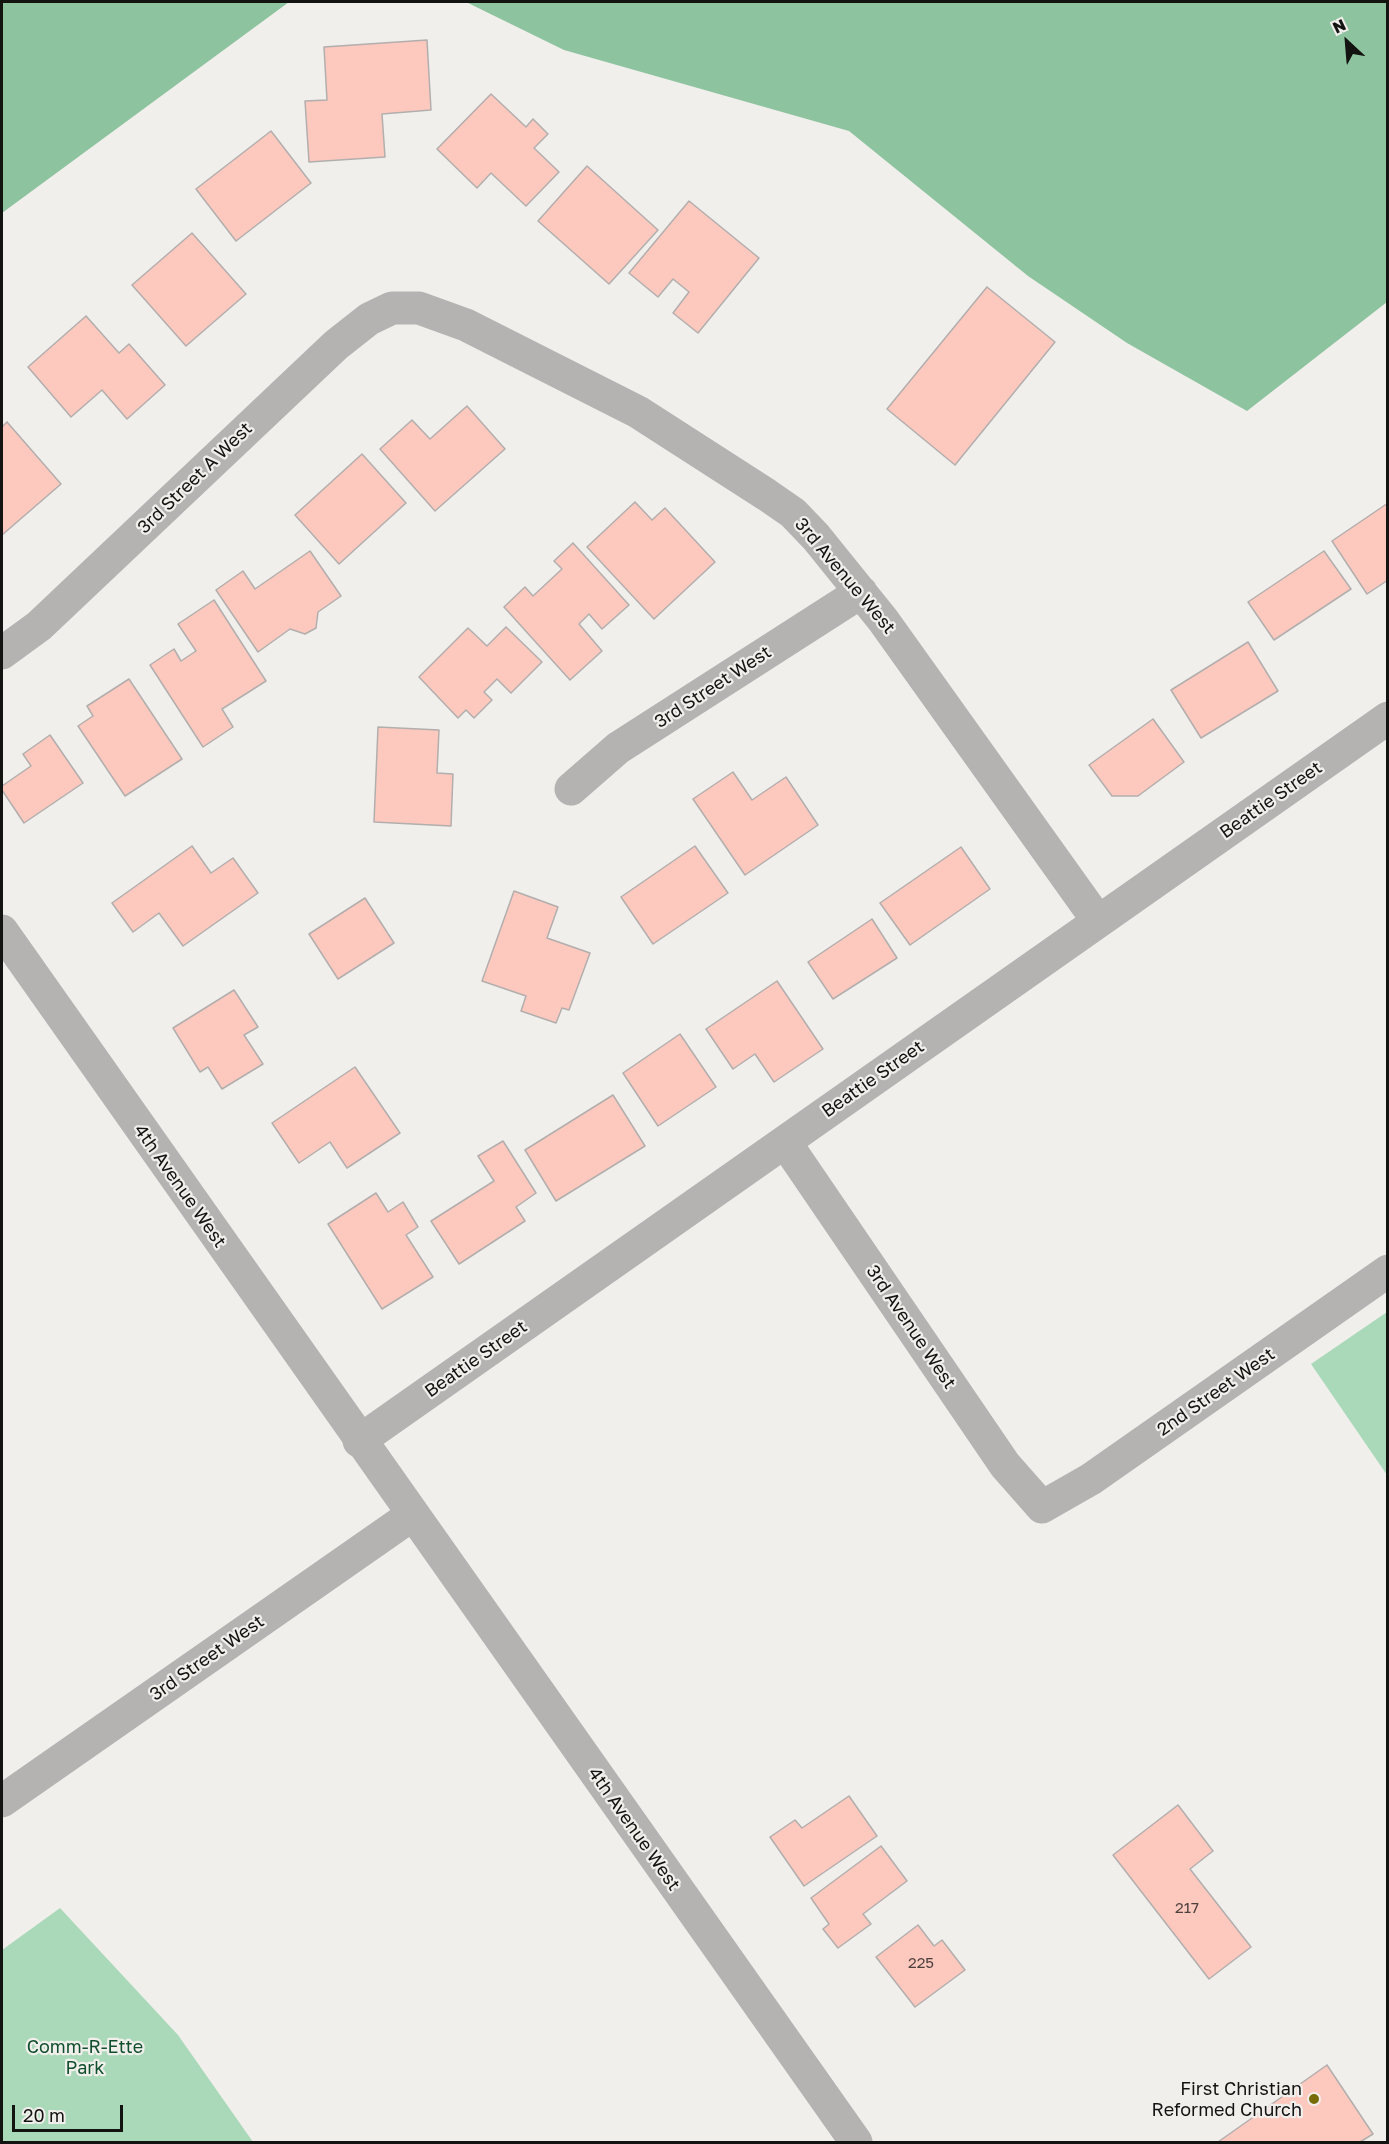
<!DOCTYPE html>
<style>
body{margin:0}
#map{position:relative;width:1389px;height:2144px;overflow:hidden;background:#f1efec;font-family:"Golos Text",sans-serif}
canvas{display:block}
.frame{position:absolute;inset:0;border:3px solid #131312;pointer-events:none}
.north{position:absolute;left:1317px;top:12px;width:60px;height:60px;-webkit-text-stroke:4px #f1efec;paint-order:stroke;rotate:334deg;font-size:16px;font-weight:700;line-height:24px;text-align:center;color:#131312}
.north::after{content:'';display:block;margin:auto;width:21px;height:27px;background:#131312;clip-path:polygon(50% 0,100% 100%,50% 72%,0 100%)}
.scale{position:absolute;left:12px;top:2105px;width:111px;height:27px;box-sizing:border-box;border:3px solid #131312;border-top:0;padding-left:8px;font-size:18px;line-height:21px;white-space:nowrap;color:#131312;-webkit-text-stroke:4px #f1efec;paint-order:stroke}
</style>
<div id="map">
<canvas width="1389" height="2144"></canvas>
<div class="frame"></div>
<div class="north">N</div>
<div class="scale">20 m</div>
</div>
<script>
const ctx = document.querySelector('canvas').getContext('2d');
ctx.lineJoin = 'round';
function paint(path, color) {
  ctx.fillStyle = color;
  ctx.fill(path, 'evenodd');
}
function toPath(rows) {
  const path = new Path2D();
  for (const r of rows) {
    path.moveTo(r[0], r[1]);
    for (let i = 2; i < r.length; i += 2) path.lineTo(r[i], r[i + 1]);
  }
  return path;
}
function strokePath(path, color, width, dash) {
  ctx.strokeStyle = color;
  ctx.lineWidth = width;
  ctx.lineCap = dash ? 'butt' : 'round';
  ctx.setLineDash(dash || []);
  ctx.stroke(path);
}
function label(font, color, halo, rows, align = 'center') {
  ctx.font = font + ' "Golos Text",sans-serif';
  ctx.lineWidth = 4.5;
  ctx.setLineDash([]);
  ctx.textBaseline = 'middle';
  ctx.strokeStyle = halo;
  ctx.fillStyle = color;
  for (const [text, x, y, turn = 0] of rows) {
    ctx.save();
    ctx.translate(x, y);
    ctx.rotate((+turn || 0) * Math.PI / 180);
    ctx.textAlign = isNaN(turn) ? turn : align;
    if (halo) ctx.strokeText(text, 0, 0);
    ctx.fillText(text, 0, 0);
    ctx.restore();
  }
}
paint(toPath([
 [1387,1312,1387,1475,1311,1364],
 [60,1908,178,2035,253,2142,2,2142,2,1950]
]), '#aad9b9');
paint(toPath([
 [2,2,289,2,2,213],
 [466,2,1387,2,1387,302,1247,411,1127,343,1028,276,849,131,564,50]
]), '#8dc39e');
const building = toPath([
 [427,40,431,110,382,114,385,157,309,162,305,101,327,100,324,47,427,40],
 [491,94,526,127,533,119,548,134,534,148,559,172,526,206,491,173,477,188,437,149,491,94],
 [271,131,311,183,236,241,196,189,271,131],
 [587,166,658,230,609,284,538,221,587,166],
 [689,201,759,258,698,333,673,313,689,292,673,279,658,297,629,273,689,201],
 [192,233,246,294,186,346,132,285,192,233],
 [987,287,1055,342,955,465,887,409,987,287],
 [86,316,119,353,129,344,165,385,127,419,102,390,71,417,28,367,86,316],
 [467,406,505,449,435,511,380,449,412,420,430,439,467,406],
 [7,422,61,484,2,535,2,427,7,422],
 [362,454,406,503,339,564,295,515,362,454],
 [635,502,652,520,665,508,715,562,654,619,587,547,635,502],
 [1388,503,1388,580,1367,594,1332,541,1388,503],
 [573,543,629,605,602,629,589,614,579,624,602,651,570,680,504,607,525,587,533,596,562,569,554,561,573,543],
 [310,551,341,596,318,612,316,628,305,634,290,629,258,652,216,590,243,571,255,589,310,551],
 [1324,551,1351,589,1274,640,1248,602,1324,551],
 [214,600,266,681,222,709,233,727,203,747,150,665,174,649,181,661,196,651,178,624,214,600],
 [506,627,542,662,511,693,497,679,484,692,492,700,474,718,466,710,458,718,419,677,468,628,487,646,506,627],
 [1248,642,1278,691,1201,738,1171,690,1248,642],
 [129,679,182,759,125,796,78,726,93,716,87,706,129,679],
 [1153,719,1184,762,1138,796,1112,796,1089,765,1153,719],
 [378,727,439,730,437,773,453,774,451,826,374,822,378,727],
 [50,735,83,783,24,823,2,790,2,786,31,766,23,754,50,735],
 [733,772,752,800,786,777,818,825,745,875,693,799,733,772],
 [192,846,211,873,233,858,258,893,183,946,159,913,133,932,112,903,192,846],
 [695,846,728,893,653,944,621,897,695,846],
 [961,847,990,889,910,945,880,903,961,847],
 [514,891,558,907,547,938,590,953,569,1010,562,1008,556,1023,521,1011,526,996,482,981,514,891],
 [365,898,394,943,338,979,309,934,365,898],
 [872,919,897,958,833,999,808,962,872,919],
 [777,981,823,1049,774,1082,755,1054,733,1069,706,1029,777,981],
 [234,990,258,1027,244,1035,263,1064,222,1089,208,1067,200,1072,173,1028,234,990],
 [680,1034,716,1087,658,1126,623,1073,680,1034],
 [355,1067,400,1133,347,1168,330,1142,299,1163,272,1123,355,1067],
 [613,1095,645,1146,556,1201,525,1150,613,1095],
 [503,1141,536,1193,516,1207,525,1221,459,1264,431,1221,494,1181,478,1156,503,1141],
 [376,1193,388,1212,403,1202,418,1227,406,1235,433,1277,382,1309,328,1224,376,1193],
 [849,1796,877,1836,804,1886,770,1837,795,1820,802,1828,849,1796],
 [1178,1805,1213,1851,1190,1869,1251,1947,1209,1979,1113,1855,1178,1805],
 [881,1846,907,1881,863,1914,871,1924,838,1948,823,1929,829,1924,811,1898,881,1846],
 [918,1925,934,1946,942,1940,965,1970,915,2007,876,1957,918,1925],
 [1327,2065,1373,2134,1360,2142,1218,2142,1327,2065]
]);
paint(building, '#fdc9be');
strokePath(building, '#b2aead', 1.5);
strokePath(toPath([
 [2,653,39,626,336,345,369,319,392,308,419,308,466,325,638,412,767,495,793,513,816,537,883,620,1098,921],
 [571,789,618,748,861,592],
 [785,1142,1005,1465,1042,1507,1091,1479,1388,1271],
 [359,1441,1388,718],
 [2,1801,412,1515]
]), '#b4b3b2', 33);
strokePath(toPath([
 [2,931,856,2142]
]), '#b4b3b2', 33);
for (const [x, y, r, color] of [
 [1314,2099,6,"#766b04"]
]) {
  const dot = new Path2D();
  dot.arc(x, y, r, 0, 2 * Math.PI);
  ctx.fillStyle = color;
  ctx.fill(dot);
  strokePath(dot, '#f1efec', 2);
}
label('15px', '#4e403d', null, [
 ["217",1187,1908],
 ["225",921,1963]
]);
label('18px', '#131312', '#f1efec', [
 ["3rd Street A West",195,478,-44],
 ["3rd Avenue West",845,576,50],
 ["3rd Street West",713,687,-33],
 ["Beattie Street",1271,800,-35],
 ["Beattie Street",873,1079,-35],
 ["4th Avenue West",180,1186,55],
 ["3rd Avenue West",911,1327,56],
 ["Beattie Street",476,1359,-35],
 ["2nd Street West",1216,1392,-35],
 ["3rd Street West",207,1658,-35],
 ["4th Avenue West",634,1829,55]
]);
label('18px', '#104f2d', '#f1efec', [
 ["Comm-R-Ette",85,2047],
 ["Park",85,2068]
]);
label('18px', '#131312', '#f1efec', [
 ["First Christian",1302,2089],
 ["Reformed Church",1302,2110]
], 'right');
</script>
